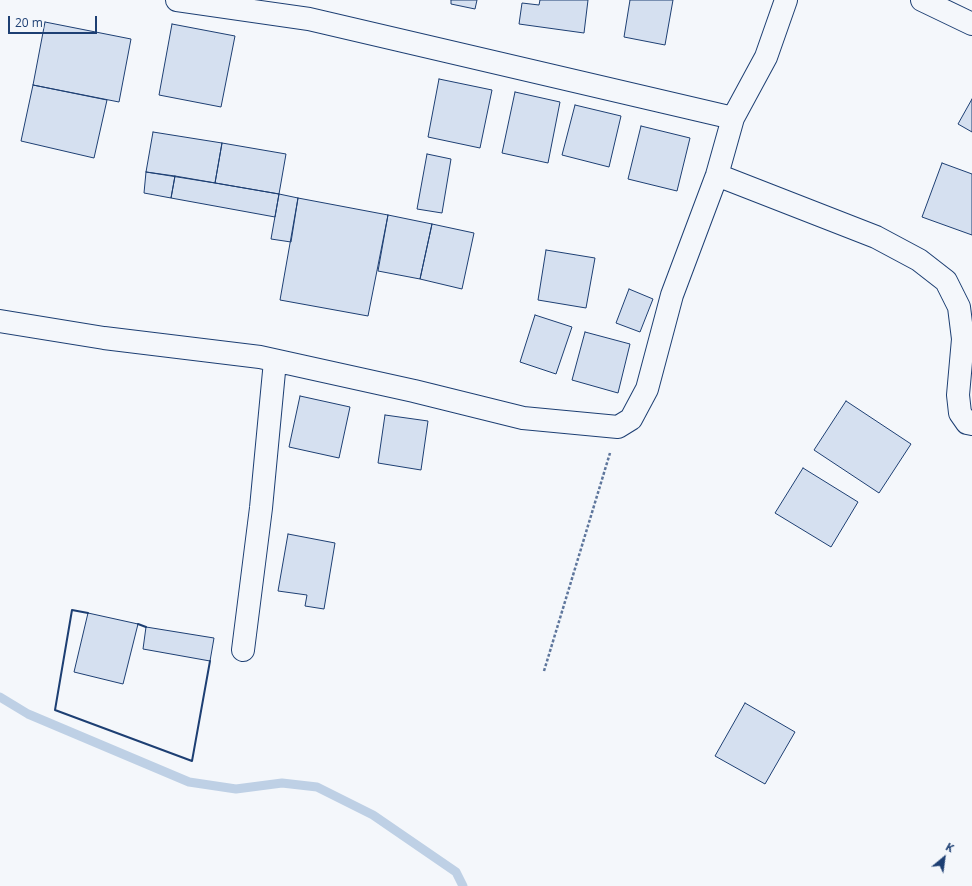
<!DOCTYPE html>
<style>
body{margin:0}
#map{position:relative;width:972px;height:886px;overflow:hidden;background:#f4f7fb;font-family:"Open Sans",sans-serif}
canvas{display:block}
.north{position:absolute;left:924px;top:838px;width:40px;height:40px;-webkit-text-stroke:3px #f4f7fb;paint-order:stroke;rotate:29deg;font-size:11px;font-weight:700;line-height:16px;text-align:center;color:#1d3f73}
.north::after{content:'';display:block;margin:auto;width:14px;height:18px;background:#1d3f73;clip-path:polygon(50% 0,100% 100%,50% 72%,0 100%)}
.scale{position:absolute;left:8px;top:16px;width:89px;height:18px;box-sizing:border-box;border:2px solid #1d3f73;border-top:0;padding-left:5px;font-size:12px;line-height:14px;white-space:nowrap;color:#1d3f73;-webkit-text-stroke:3px #f4f7fb;paint-order:stroke}
</style>
<div id="map">
<canvas width="972" height="886"></canvas>
<div class="north">K</div>
<div class="scale">20 m</div>
</div>
<script>
const ctx = document.querySelector('canvas').getContext('2d');
ctx.lineJoin = 'round';
function toPath(rows) {
  const path = new Path2D();
  for (const r of rows) {
    path.moveTo(r[0], r[1]);
    for (let i = 2; i < r.length; i += 2) path.lineTo(r[i], r[i + 1]);
  }
  return path;
}
function strokePath(path, color, width, dash) {
  ctx.strokeStyle = color;
  ctx.lineWidth = width;
  ctx.lineCap = dash ? 'butt' : 'round';
  ctx.setLineDash(dash || []);
  ctx.stroke(path);
}
function paint(path, color) {
  ctx.fillStyle = color;
  ctx.fill(path, 'evenodd');
}
strokePath(toPath([
 [0,697,28,714,189,782,236,789,282,783,317,787,373,815,456,872,463,886]
]), '#bed0e5', 9);
const building = toPath([
 [451,0,477,0,475,9,451,4,451,0],
 [540,0,588,0,584,33,519,24,522,3,539,5,540,0],
 [630,0,673,0,665,45,624,37,630,0],
 [45,22,131,39,119,102,33,85,45,22],
 [172,24,235,36,221,107,159,95,172,24],
 [439,79,492,90,480,148,428,137,439,79],
 [33,85,107,100,94,158,21,141,33,85],
 [515,92,560,102,548,163,502,153,515,92],
 [972,99,972,132,958,124,972,99],
 [575,105,621,116,609,167,562,155,575,105],
 [641,126,690,138,677,191,628,179,641,126],
 [153,132,222,143,215,183,146,172,153,132],
 [222,143,286,154,279,194,215,183,222,143],
 [427,154,451,159,442,213,417,209,427,154],
 [942,163,972,174,972,235,922,217,942,163],
 [146,172,175,176,171,198,144,193,146,172],
 [175,176,279,194,275,217,171,198,175,176],
 [279,194,298,198,291,242,271,239,279,194],
 [298,198,388,215,368,316,280,300,298,198],
 [388,215,432,224,420,279,378,271,388,215],
 [432,224,474,233,462,289,420,279,432,224],
 [546,250,595,258,586,308,538,300,546,250],
 [629,289,653,299,640,332,616,323,629,289],
 [535,315,572,327,556,374,520,362,535,315],
 [585,332,630,344,618,393,572,380,585,332],
 [300,396,350,407,339,458,289,447,300,396],
 [846,401,911,444,879,493,814,450,846,401],
 [385,415,428,421,421,470,378,463,385,415],
 [803,468,858,502,831,547,775,513,803,468],
 [288,534,335,543,324,609,305,606,307,595,278,591,288,534],
 [88,613,138,624,123,684,74,672,88,613],
 [146,627,214,638,210,661,143,649,146,627],
 [745,703,795,732,765,784,715,756,745,703]
]);
paint(building, '#d5e0f0');
strokePath(building, '#1d3f73', 1);
const street = toPath([
 [177,0,309,19,733,118,766,57,786,0],
 [922,0,972,24],
 [717,175,876,237,919,260,946,281,959,307,963,339,958,395,960,413,967,423,972,424],
 [0,321,104,338,260,357,414,391,523,418,618,427,631,419,647,389,672,295,717,175,733,118],
 [243,650,261,508,275,361]
]);
strokePath(street, '#1d3f73', 24);
strokePath(toPath([
 [544,671,610,453]
]), '#5e769c', 2.5, [3, 2]);
strokePath(street, '#f4f7fb', 22);
strokePath(toPath([
 [88,613,72,610,55,710,192,761,210,661],
 [138,624,146,627]
]), '#1d3f73', 2);
</script>
